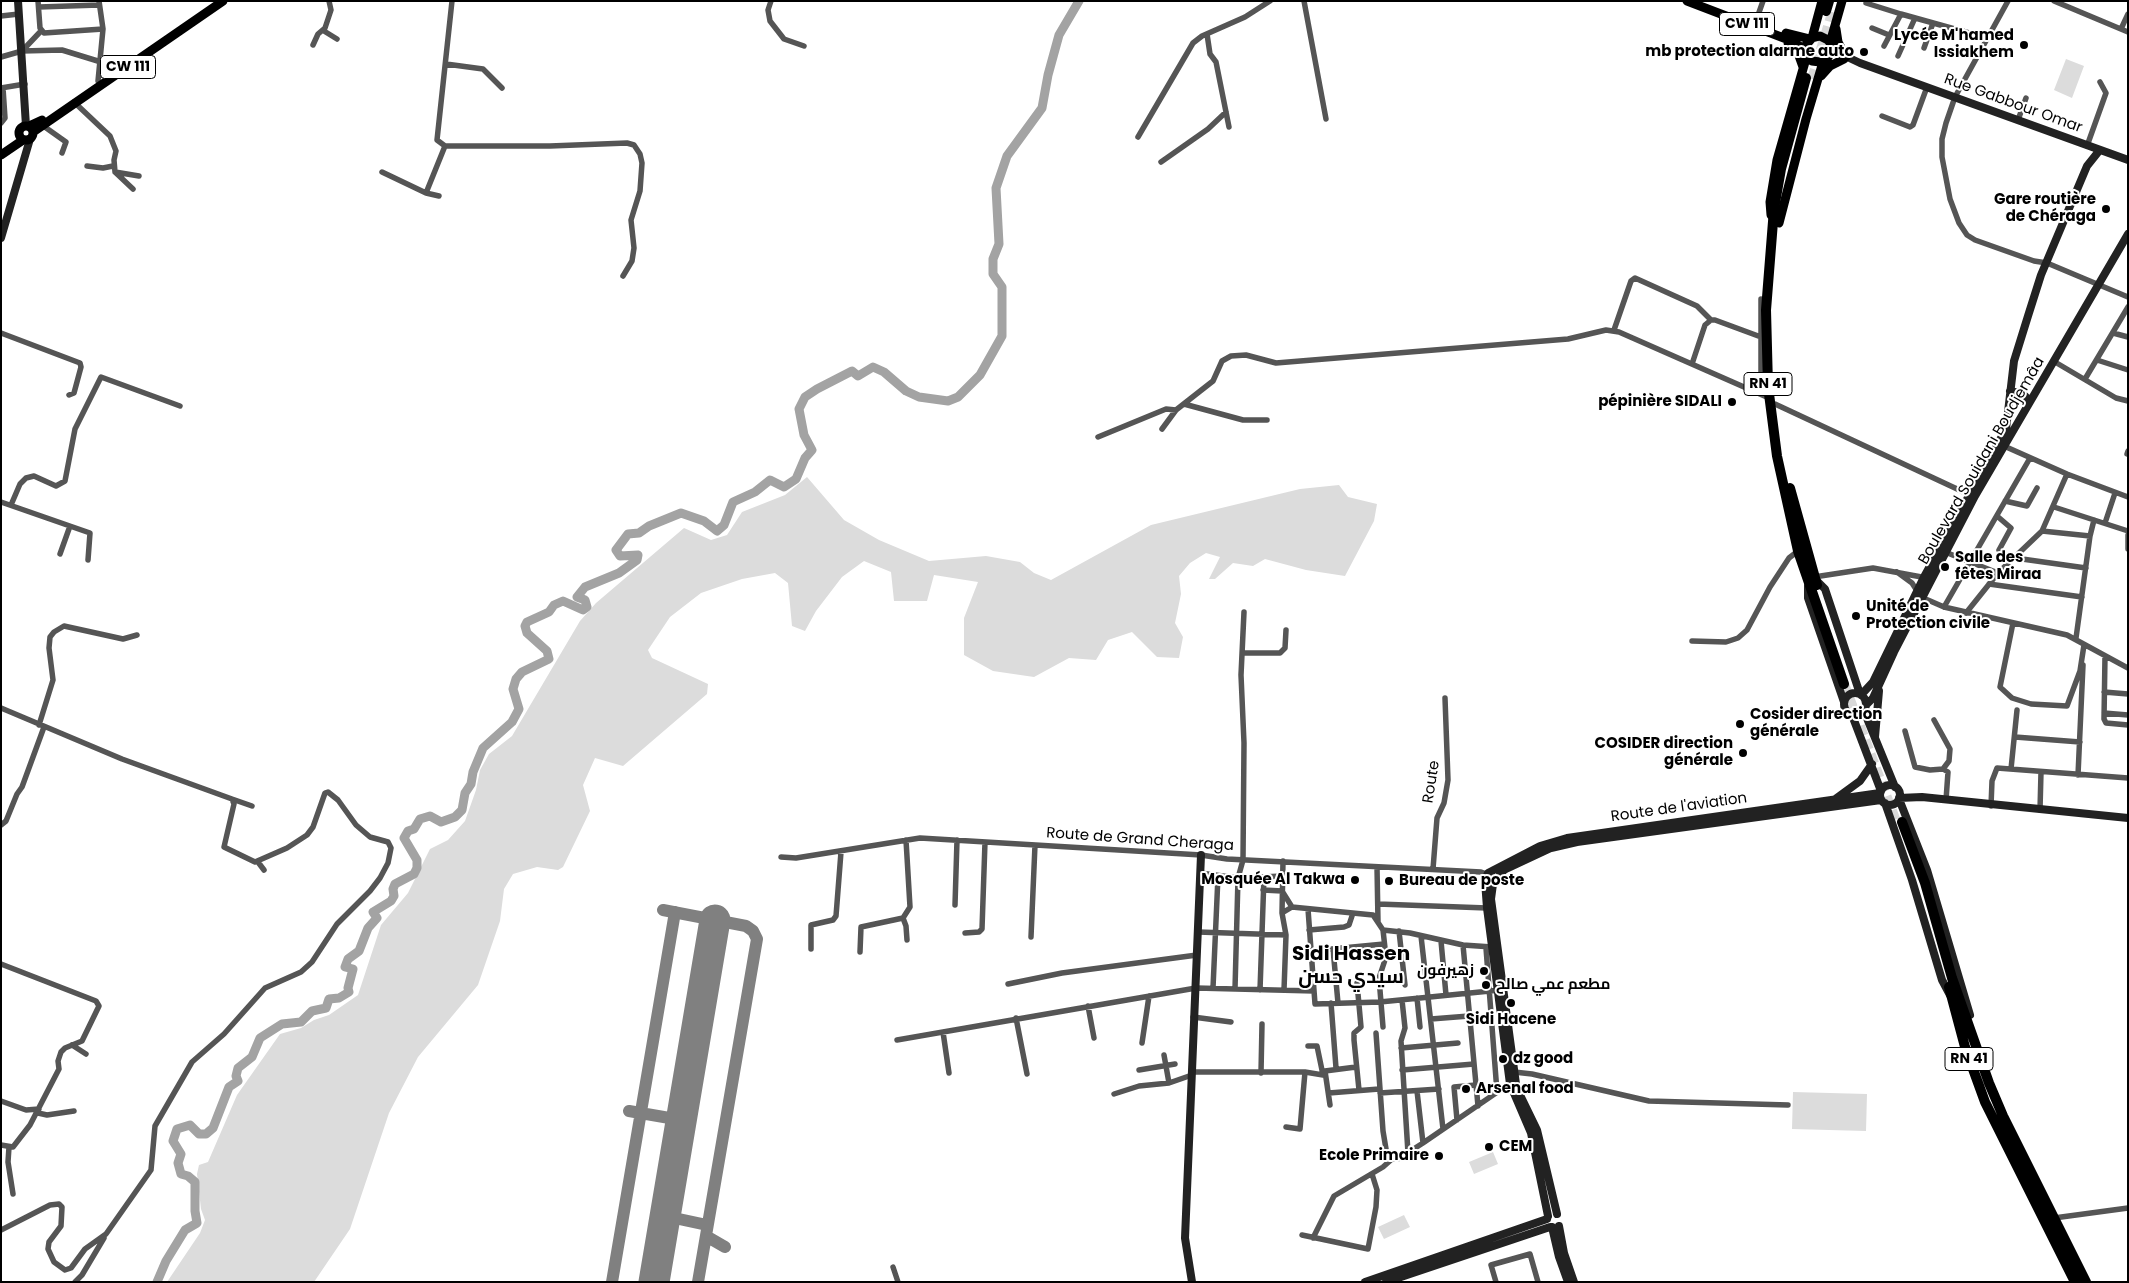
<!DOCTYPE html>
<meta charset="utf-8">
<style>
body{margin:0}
#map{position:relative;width:2129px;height:1283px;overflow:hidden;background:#fff;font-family:Poppins,sans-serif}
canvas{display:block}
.frame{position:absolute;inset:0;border:2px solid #000;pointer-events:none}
</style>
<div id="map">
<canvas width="2129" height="1283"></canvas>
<div class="frame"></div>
</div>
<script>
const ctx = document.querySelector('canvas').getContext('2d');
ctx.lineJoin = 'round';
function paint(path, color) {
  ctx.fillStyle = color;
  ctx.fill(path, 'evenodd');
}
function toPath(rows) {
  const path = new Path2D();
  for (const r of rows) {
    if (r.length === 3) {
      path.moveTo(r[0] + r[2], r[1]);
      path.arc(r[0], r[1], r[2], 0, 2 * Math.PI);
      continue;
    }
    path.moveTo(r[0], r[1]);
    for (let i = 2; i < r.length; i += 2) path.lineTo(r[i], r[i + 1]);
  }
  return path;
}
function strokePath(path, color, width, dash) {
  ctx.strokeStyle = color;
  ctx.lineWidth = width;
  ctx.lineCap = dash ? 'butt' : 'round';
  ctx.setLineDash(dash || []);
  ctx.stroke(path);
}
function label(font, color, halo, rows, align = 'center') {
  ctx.font = font + ' Poppins,Cairo,sans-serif';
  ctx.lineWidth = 4;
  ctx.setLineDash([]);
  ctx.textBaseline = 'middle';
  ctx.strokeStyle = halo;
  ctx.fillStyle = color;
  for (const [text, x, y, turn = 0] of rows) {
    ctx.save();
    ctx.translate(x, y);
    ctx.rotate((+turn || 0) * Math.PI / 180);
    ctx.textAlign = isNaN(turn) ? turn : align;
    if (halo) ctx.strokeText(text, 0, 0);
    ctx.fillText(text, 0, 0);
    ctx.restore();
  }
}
paint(toPath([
 [2066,59,2084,66,2072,98,2054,90],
 [807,477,844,520,879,540,929,561,986,556,1020,562,1034,573,1051,580,1151,525,1300,489,1339,485,1348,497,1377,504,1374,521,1345,576,1306,570,1265,559,1253,566,1233,563,1215,579,1209,579,1220,557,1206,553,1190,563,1179,576,1181,594,1175,623,1183,637,1179,658,1157,657,1132,632,1108,640,1096,660,1069,658,1034,677,993,671,964,655,964,618,978,582,934,575,927,601,894,601,891,572,864,561,842,577,816,611,805,631,792,626,788,583,775,573,742,579,701,593,670,617,648,650,652,658,708,684,707,694,623,766,595,758,583,785,590,811,563,867,558,870,537,867,513,874,504,889,500,921,478,985,418,1057,389,1113,350,1229,314,1282,167,1282,200,1233,205,1220,201,1209,197,1174,199,1165,208,1162,237,1095,280,1034,301,1028,314,1020,329,1015,358,995,381,925,408,893,430,849,448,840,465,821,476,790,480,770,489,754,512,736,580,621,596,603,684,528,711,540,727,535,742,512,785,495],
 [1793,1092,1867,1094,1866,1131,1792,1129],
 [1493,1152,1498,1164,1474,1174,1469,1162],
 [1404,1215,1410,1227,1384,1239,1378,1227]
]), '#dcdcdc');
strokePath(toPath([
 [157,1282,166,1261,185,1230,197,1223,195,1211,195,1182,188,1176,181,1174,178,1163,181,1154,173,1141,177,1129,190,1125,199,1134,206,1134,213,1128,229,1087,238,1081,236,1076,238,1068,252,1057,260,1038,282,1024,301,1022,312,1011,326,1008,329,999,339,998,349,992,348,988,353,969,345,967,348,959,359,951,368,928,377,918,373,912,391,901,394,896,393,889,395,884,414,874,417,868,417,860,404,838,408,831,414,829,420,819,430,816,441,822,455,817,462,810,465,793,471,784,473,772,483,748,512,722,519,709,513,689,516,679,522,672,549,659,547,651,527,633,525,626,527,622,549,612,554,605,563,601,583,610,587,607,585,600,577,597,585,587,619,573,637,560,638,555,620,556,616,550,628,534,639,533,649,526,681,513,704,521,717,531,724,525,733,502,755,492,770,480,784,487,796,479,805,458,812,450,804,435,799,409,805,397,817,389,852,371,858,376,873,367,884,372,906,391,919,397,948,401,958,397,980,375,1002,336,1002,287,993,274,993,259,999,244,996,188,1007,156,1042,108,1048,75,1059,35,1079,1]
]), '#a3a3a3', 9);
strokePath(toPath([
 [663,910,746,926,753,931,757,939,698,1282],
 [629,1111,681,1120],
 [665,1216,707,1225],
 [706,1236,725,1247],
 [612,1282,675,912]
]), '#808080', 12);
strokePath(toPath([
 [654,1282,715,920]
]), '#808080', 31);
strokePath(toPath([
 [1812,79,1833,10],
 [1844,684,1897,824]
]), '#d9d9d9', 10, [10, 5]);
strokePath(toPath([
 [38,1,40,28,44,33,103,29,98,81],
 [99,1,103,29],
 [452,1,437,140,445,146,550,146,627,143,634,145,640,154,642,163,640,191,631,220,634,248,632,261,623,276],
 [771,1,768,10,770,21,784,39,804,46],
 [1304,1,1326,119],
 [2008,1,1955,97,1946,123,1942,139,1942,157,1950,199,1959,223,1967,235,1975,240,2034,261,2047,263,2128,297],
 [2054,1,2128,32],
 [1866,3,1901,14],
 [39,7,99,5],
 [1,16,19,14],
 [1756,21,1763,1],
 [1872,28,1889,35],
 [2121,29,2128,14],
 [324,31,337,39],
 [1207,34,1210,54,1216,62,1229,127],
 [313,45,318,34,325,28,331,10,329,1],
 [1884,46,1901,14,1987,38],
 [1924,48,1933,23],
 [22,51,41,31],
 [1898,56,1915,18],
 [1,57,22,51,62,50,101,62],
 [446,64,483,69,502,88],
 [1,88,25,84],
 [74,102,110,136,116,151,114,160,115,172,133,189],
 [1882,116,1910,127,1913,125,1927,87],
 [2018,120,2026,98],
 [1,123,5,118,3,88],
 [42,125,66,142,62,153],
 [1138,137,1193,43,1202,36,1245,17,1270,1],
 [2087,146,2106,93,2100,82],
 [1161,162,1208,129,1226,112],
 [87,166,103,168,113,166],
 [115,172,139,176],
 [382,172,426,193],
 [439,196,426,193,445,146],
 [1614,330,1631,281,1635,278,1697,306,1711,320],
 [1,333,80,363,81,367,74,393,69,395],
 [2113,333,2128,337],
 [2097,360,2128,370],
 [2055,362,2116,398,2128,401],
 [1692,364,1705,325,1711,320,1715,320,1761,337],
 [2085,379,2128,307],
 [1761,394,1761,299],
 [1184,404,1243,420,1267,420],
 [1775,404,1970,495],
 [1162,429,1176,410,1213,381,1222,361,1231,356,1246,355,1276,363,1568,339,1606,330,1619,332,1769,398],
 [1098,437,1166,409,1176,410],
 [2004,446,2067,474,2128,497],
 [2127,454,2128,451],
 [2005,501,2027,506,2037,488],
 [1,502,90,533,88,560],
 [11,505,20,484,26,478,34,476,56,486,65,481,75,429,101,377,180,406],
 [2054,507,2128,531],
 [1997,516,2011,528,1999,550],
 [2105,523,2115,493],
 [2042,531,2090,536],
 [2128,535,2128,549],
 [1945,552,1998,573],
 [60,554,70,526],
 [2015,558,2086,568],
 [1897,572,1912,583,1921,597,1944,607,2067,635,2128,668],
 [1814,577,1873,568,1927,578],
 [1989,584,2082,597],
 [1944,607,2030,458],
 [1966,613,1998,573,2042,531,2067,474],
 [2013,623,2000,687,2012,698,2031,704,2067,706,2080,671,2084,645],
 [2076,638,2090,536,2094,520],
 [1692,641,1726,642,1738,638,1747,630,1770,587,1789,558,1798,551],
 [1242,653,1280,653,1285,648,1286,630],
 [2105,656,2104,719,2106,723,2128,725],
 [2104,692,2128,694],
 [1,708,122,759,232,799,234,804,224,847,255,862,287,848,307,835,313,827,325,793,328,792,338,800,356,825,370,837,388,842,391,848,388,863,380,878,370,891,337,924,312,962,301,972,265,988,224,1034,192,1062,155,1126,151,1170,106,1234,85,1249,71,1268,65,1270,54,1262,48,1249,49,1242,61,1226,62,1207,59,1204,50,1205,1,1230],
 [2104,713,2128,715],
 [1934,720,1950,749,1949,761,1943,769],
 [39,725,53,680,49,648,50,637,54,632,64,626,123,639,137,635],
 [1905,731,1915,767,1930,770,1943,769,1948,772,1946,800],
 [2015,737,2080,742],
 [2011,769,2017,710],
 [2078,775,2083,665],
 [232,799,252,806],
 [1991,806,1992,781,1997,768,2128,778],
 [2040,810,2041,772],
 [1,825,6,821,17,794,22,787,44,727],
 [781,857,796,858,920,838,1201,855,1227,859,1481,872,1497,878],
 [258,862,264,870],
 [1377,867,1378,922],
 [1433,869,1437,818,1444,803,1448,780,1445,698],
 [1200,873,1238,878,1283,876],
 [1263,890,1282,891,1292,907,1373,915,1383,930,1410,933,1463,945,1492,947],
 [1378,904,1487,908],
 [955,905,957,840],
 [1308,909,1315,1004,1380,1002,1500,990],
 [1282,913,1283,861],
 [903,918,906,926,907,940],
 [1309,930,1344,927,1349,925,1353,913],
 [1383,930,1386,957,1379,978,1383,1027],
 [1399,931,1405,985],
 [1198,932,1286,935],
 [965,933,979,932,982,929,985,842],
 [1421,936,1443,1129],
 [1031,937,1035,845],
 [1441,941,1446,995],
 [1463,945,1478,1106],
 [1486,948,1497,1092],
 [811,949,811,925,833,920,836,916,841,852],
 [1333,949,1338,1003],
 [1311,951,1384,944],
 [860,952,861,927,903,918,910,907,906,840],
 [1,964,96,1001,99,1006,82,1041,65,1048,61,1052,58,1061,59,1069,30,1125,13,1147,1,1145],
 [1357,983,1361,1027,1354,1033,1354,1040,1359,1090],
 [1008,984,1062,973,1197,955],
 [1213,988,1218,876],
 [1235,989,1238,878,1243,860,1244,743,1241,675,1244,612],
 [1260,990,1264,877],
 [1284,990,1286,935,1282,913,1292,907],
 [1417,998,1420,1027],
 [1402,1000,1405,1028,1401,1041,1408,1153],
 [1331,1003,1336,1068],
 [1088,1006,1094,1038],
 [1193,1017,1231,1022],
 [1016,1018,1027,1074],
 [1431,1019,1469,1016],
 [943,1032,949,1073],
 [1376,1033,1383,1131,1387,1155,1392,1159,1398,1159,1423,1143,1512,1082],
 [897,1040,1196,988,1314,991],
 [1142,1043,1149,996],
 [72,1045,86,1054],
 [1401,1048,1458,1043],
 [1164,1055,1169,1083],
 [1139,1070,1175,1064],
 [1402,1070,1474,1064],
 [1192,1072,1305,1072,1323,1075,1317,1046,1308,1046],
 [1514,1072,1532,1074,1649,1101,1788,1105],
 [1261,1073,1262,1024],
 [1417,1091,1423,1143],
 [1329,1093,1379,1089],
 [1380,1093,1439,1089],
 [1114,1094,1139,1086,1169,1083,1192,1075],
 [1,1101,26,1110,39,1109],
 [1330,1105,1325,1071,1356,1067],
 [38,1113,47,1115,74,1111],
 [1457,1120,1454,1087,1476,1085],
 [1286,1127,1300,1129,1305,1072],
 [9,1147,8,1162,13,1194],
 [2054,1218,2128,1208],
 [1302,1235,1368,1249,1376,1207,1377,1190,1372,1174],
 [1313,1238,1334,1196,1383,1167,1392,1159],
 [893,1267,898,1282],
 [75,1282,82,1275,104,1238],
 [1496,1282,1491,1265,1530,1254,1538,1282]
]), '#555', 5.5);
strokePath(toPath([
 [18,1,26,126],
 [1831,44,1841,54,1860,63,2128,160],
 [1,238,30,139],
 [2010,391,2023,394,2030,401],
 [1815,579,1825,589,1860,694],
 [1808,586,1808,598,1844,702],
 [1855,704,11],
 [1861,695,1873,682,1924,577,2006,429,2014,361,2028,316,2041,275,2087,166,2099,151],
 [1866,705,1873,698,1894,652,1975,496,2128,234],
 [1864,711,1895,787],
 [1852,715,1881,791],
 [1875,737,1879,691],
 [1890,795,10],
 [1899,798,1922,797,2128,818],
 [1899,799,1927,870,1970,1015],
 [1834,800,1860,781,1872,764],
 [1885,803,1912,880,1942,980,1950,995],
 [1516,1084,1491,899,1493,884,1504,870,1551,848,1577,842,1881,800],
 [1521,1097,1537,1130,1557,1214],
 [1548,1216,1531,1133,1510,1084,1487,908,1485,881,1488,873,1540,846,1567,838,1880,793],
 [1559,1226,1564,1253,1574,1282],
 [1552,1227,1559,1257,1568,1282],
 [1192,1282,1185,1238,1201,855],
 [1365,1282,1547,1219],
 [1386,1282,1550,1227]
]), '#222', 8);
strokePath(toPath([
 [1687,1,1789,40,1806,50],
 [1836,29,1838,42,1846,57],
 [1786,33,1810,39],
 [1788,43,1798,53,1803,67],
 [1830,43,1842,1],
 [1807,55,1812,61,1820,62,1827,59,1830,54,1831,44,1828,40,1820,36,1812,38],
 [1821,76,1830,66,1844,59],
 [26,133,7],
 [29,126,42,120],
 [33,132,223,1],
 [1,155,23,140],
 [1771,215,1770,202,1777,160,1807,55,1806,45,1812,38,1822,1],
 [1779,223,1806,119,1823,62]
]), '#000', 9);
strokePath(toPath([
 [1826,11,1829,1],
 [1806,78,1781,169,1774,209,1766,310,1768,386,1777,456,1798,551,1844,684],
 [1790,488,1817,585],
 [1902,822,1925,883,1952,978,1989,1083,2003,1116,2086,1282],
 [1949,987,1965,1047,1985,1102,2075,1282]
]), '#000', 10);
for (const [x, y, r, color] of [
 [2024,45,5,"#000"],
 [1864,52,5,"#000"],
 [2106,209,5,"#000"],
 [1732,402,5,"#000"],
 [1945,567,5,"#000"],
 [1856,616,5,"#000"],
 [1740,724,5,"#000"],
 [1743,753,5,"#000"],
 [1355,880,5,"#000"],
 [1389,881,5,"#000"],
 [1484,971,5,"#000"],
 [1486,985,5,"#000"],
 [1511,1003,5,"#000"],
 [1503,1059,5,"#000"],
 [1466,1089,5,"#000"],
 [1489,1147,5,"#000"],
 [1439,1156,5,"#000"]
]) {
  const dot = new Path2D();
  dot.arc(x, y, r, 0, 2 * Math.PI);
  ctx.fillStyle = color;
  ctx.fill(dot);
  strokePath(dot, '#fff', 2);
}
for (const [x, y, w] of [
 [1747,24,55],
 [128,67,55],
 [1768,384,48],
 [1969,1059,48]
]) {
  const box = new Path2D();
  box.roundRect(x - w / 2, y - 11.5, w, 23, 4);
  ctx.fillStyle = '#fff';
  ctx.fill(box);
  strokePath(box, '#000', 1);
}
label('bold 14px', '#000', null, [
 ["CW 111",1747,24],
 ["CW 111",128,67],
 ["RN 41",1768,384],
 ["RN 41",1969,1059]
]);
label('bold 15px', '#000', '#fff', [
 ["Lycée M'hamed",2014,36],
 ["Issiakhem",2014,53],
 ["mb protection alarme auto",1854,52],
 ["Gare routière",2096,200],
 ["de Chéraga",2096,217],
 ["pépinière SIDALI",1722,402],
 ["Salle des",1955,558,"left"],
 ["fêtes Miraa",1955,575,"left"],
 ["Unité de",1866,607,"left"],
 ["Protection civile",1866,624,"left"],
 ["Cosider direction",1750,715,"left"],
 ["générale",1750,732,"left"],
 ["COSIDER direction",1733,744],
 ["générale",1733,761],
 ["Mosquée Al Takwa",1345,880],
 ["Bureau de poste",1399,881,"left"],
 ["زهيرفون",1474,971],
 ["مطعم عمي صالح",1496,985,"left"],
 ["Sidi Hacene",1511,1020,"center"],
 ["dz good",1513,1059,"left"],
 ["Arsenal food",1476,1089,"left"],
 ["CEM",1499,1147,"left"],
 ["Ecole Primaire",1429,1156]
], 'right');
label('15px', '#000', '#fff', [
 ["Rue Gabbour Omar",2013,104,20],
 ["Boulevard Souidani Boudjemâa",1982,461,-60],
 ["Route",1432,782,-81],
 ["Route de l'aviation",1679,808,-8],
 ["Route de Grand Cheraga",1140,840,4]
]);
label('bold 20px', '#000', '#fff', [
 ["Sidi Hassen",1351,955],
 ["سيدي حسن",1351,978]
]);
</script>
